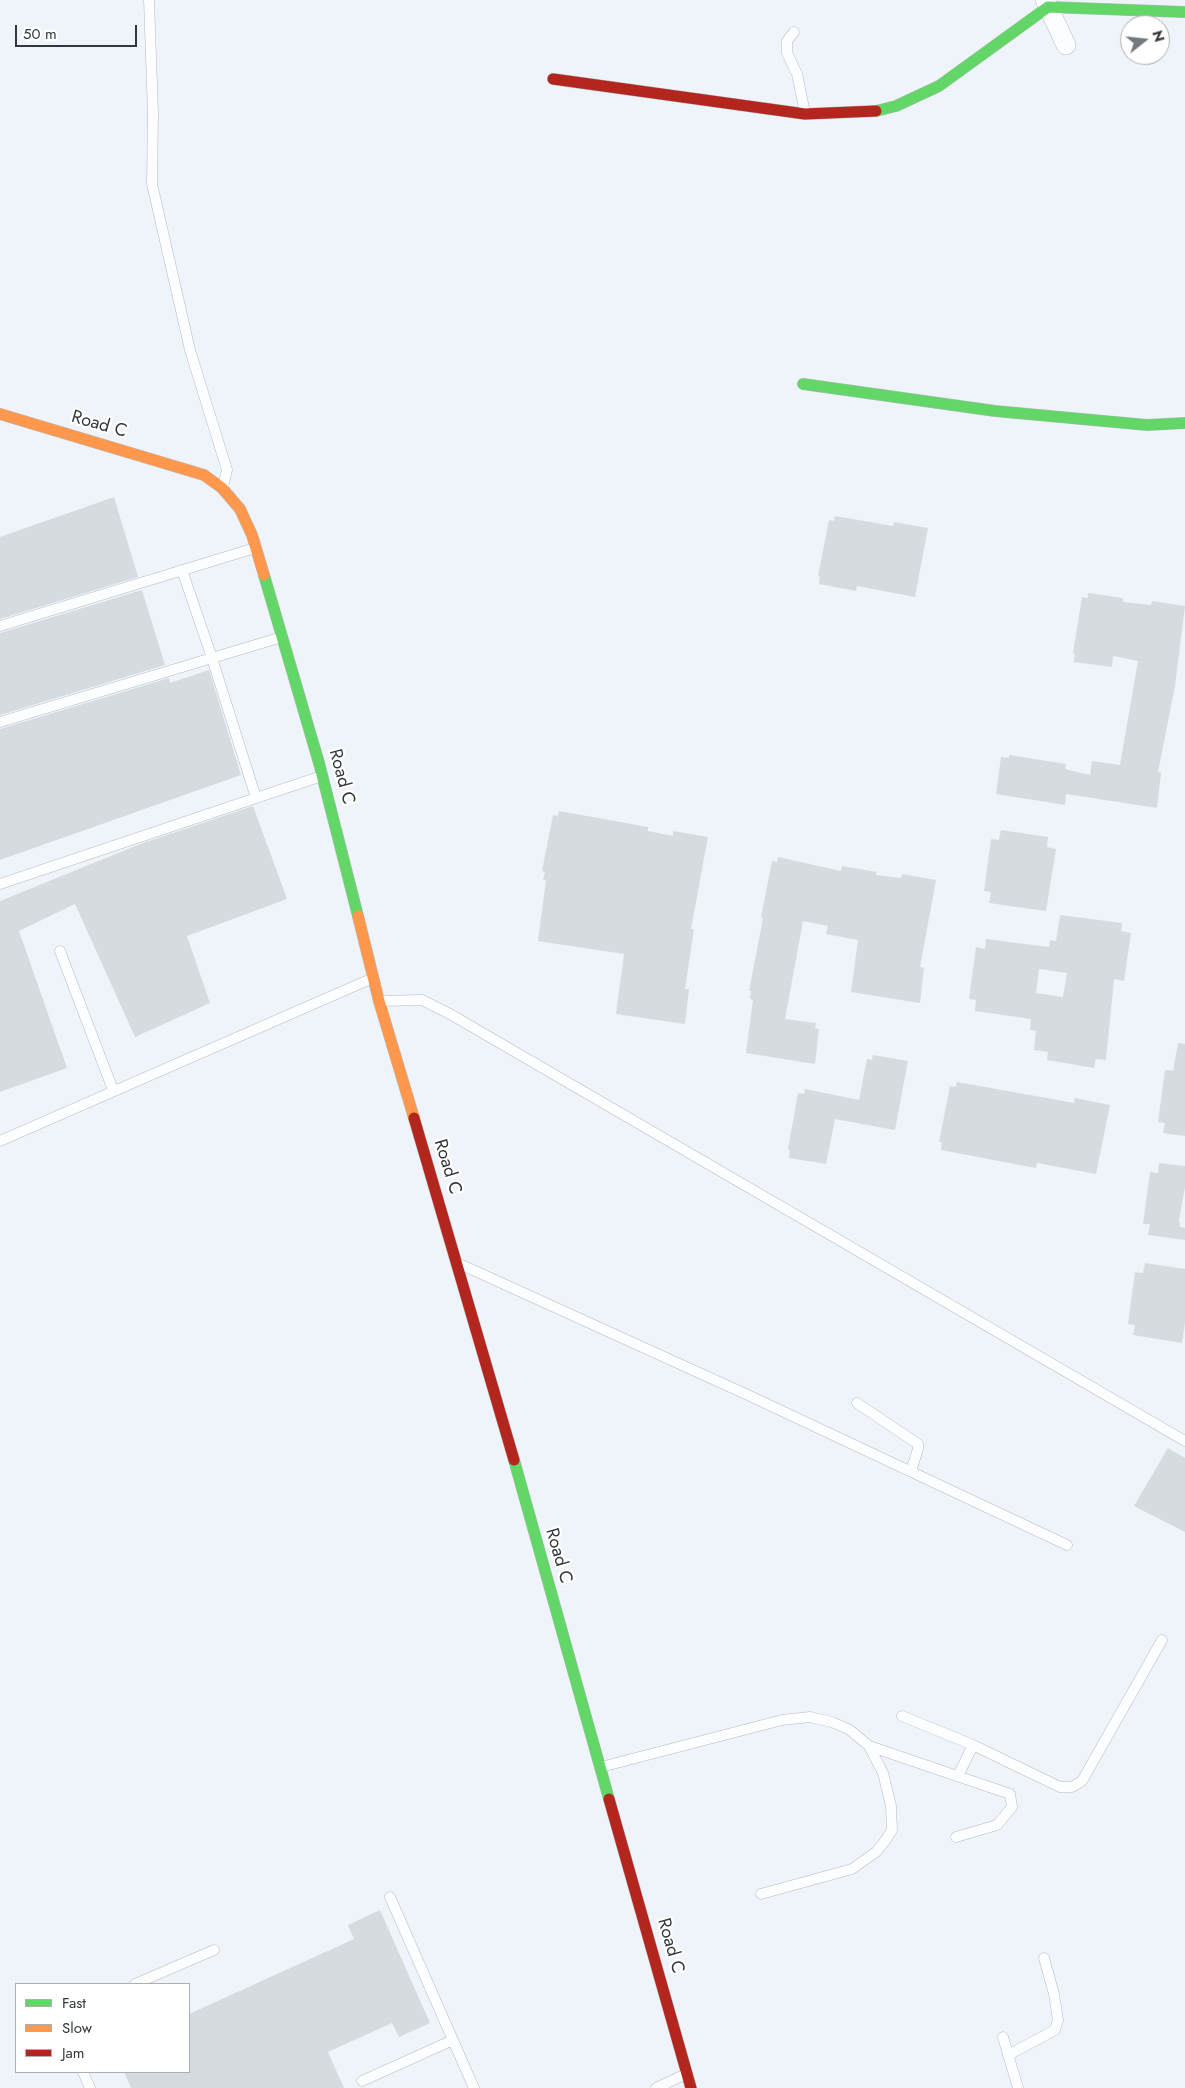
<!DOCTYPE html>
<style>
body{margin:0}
#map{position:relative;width:1185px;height:2088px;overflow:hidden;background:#eef4fa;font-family:Jost,sans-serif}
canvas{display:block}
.legend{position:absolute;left:15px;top:1983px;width:175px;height:90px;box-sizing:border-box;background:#fff;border:1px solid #adafb1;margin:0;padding:6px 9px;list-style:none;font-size:15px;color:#33373b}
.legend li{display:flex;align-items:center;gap:10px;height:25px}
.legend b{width:25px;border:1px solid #adafb1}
.north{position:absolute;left:1120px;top:15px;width:50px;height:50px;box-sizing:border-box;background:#fff;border:1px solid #adafb1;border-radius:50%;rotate:74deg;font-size:14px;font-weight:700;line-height:20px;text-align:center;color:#33373b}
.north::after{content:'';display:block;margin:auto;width:18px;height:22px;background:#74797e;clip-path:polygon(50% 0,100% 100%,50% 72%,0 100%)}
.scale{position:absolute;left:15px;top:25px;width:122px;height:22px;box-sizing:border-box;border:2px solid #33373b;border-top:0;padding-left:6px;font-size:15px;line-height:18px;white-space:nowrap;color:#33373b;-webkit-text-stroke:4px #fff;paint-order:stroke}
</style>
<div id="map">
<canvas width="1185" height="2088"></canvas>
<ul class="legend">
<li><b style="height:6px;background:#63d668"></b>Fast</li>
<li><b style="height:6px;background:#ff974d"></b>Slow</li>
<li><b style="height:6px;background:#b3261e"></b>Jam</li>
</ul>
<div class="north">N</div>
<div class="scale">50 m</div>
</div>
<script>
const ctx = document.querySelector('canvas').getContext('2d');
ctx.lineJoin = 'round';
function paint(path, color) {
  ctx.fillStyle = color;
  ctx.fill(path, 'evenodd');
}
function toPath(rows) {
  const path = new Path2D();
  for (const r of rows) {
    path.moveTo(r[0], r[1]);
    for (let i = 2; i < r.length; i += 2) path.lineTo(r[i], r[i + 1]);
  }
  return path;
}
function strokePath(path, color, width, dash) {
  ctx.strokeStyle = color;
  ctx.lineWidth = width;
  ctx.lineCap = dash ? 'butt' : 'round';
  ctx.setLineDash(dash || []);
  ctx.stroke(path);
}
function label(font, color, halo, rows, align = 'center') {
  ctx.font = font + ' Jost,sans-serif';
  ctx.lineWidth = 4.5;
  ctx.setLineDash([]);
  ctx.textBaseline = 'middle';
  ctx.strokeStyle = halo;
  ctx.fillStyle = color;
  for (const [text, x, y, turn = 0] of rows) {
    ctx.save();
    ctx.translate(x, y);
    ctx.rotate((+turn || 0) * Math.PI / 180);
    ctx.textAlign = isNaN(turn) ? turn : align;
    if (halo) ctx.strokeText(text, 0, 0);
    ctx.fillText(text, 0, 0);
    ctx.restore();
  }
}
paint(toPath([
 [114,497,138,577,0,619,0,537],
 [835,516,893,526,894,522,928,528,915,597,857,586,856,591,819,584,820,577,818,576,829,520,834,521],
 [142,590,165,665,0,715,0,633],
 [1088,593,1123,598,1123,602,1151,605,1152,601,1185,606,1175,686,1158,772,1161,773,1157,808,1066,794,1065,805,996,794,1001,757,1009,758,1009,755,1066,764,1065,769,1090,775,1092,761,1120,765,1138,661,1113,656,1112,667,1074,662,1075,654,1073,653,1082,597,1088,598],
 [209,670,241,775,0,860,0,729,169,678,170,683],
 [253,806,287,899,187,936,210,1003,135,1037,75,904,19,931,67,1068,0,1092,0,901,143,843],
 [559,811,648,827,648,831,673,836,673,831,708,837,691,929,694,929,685,989,689,989,685,1024,616,1014,624,954,538,941,546,880,543,880,545,872,542,871,553,815,558,816],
 [1001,830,1048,837,1047,847,1056,849,1046,911,989,903,991,892,984,891,991,839,999,840],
 [778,857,841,871,842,866,877,872,876,875,901,878,902,874,936,880,920,967,924,968,920,1003,851,992,858,940,826,934,828,926,803,921,785,1019,816,1023,815,1028,819,1029,815,1064,746,1053,753,1000,750,999,751,991,749,991,763,918,761,917,772,861,777,862],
 [1060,915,1122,923,1121,931,1131,933,1124,981,1114,979,1106,1060,1096,1059,1094,1068,1047,1060,1048,1052,1034,1050,1036,1031,1030,1030,1031,1019,975,1011,976,1000,969,999,976,947,985,949,986,939,1049,947,1050,940,1056,941],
 [1039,969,1067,973,1063,997,1036,993],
 [1178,1043,1185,1044,1185,1136,1163,1133,1165,1123,1158,1122,1165,1070,1173,1071],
 [873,1055,908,1061,895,1130,835,1119,826,1164,789,1158,790,1150,788,1149,798,1093,804,1094,805,1089,859,1100,867,1059,872,1060],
 [957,1082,1069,1102,1074,1103,1075,1098,1110,1105,1096,1174,1037,1163,1036,1168,941,1150,942,1142,939,1142,950,1086,956,1087],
 [1159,1163,1185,1166,1185,1187,1179,1220,1180,1227,1185,1228,1185,1240,1148,1235,1150,1224,1143,1224,1150,1172,1158,1173],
 [1145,1263,1185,1269,1185,1323,1182,1343,1133,1335,1135,1325,1128,1324,1135,1272,1143,1273],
 [1168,1448,1185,1458,1185,1532,1134,1506],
 [380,1910,430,2023,399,2037,392,2023,328,2052,344,2088,131,2088,124,2072,189,2072,189,2014,354,1939,348,1925]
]), '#d6dbdf');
const lane = toPath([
 [149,0,153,113,152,184,190,350,227,470,223,487],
 [794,32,787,41,787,53,797,74,805,113],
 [0,626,255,548],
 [0,722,212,658,182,570],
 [256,798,322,776],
 [0,884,256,798,212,658,282,637],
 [60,951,113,1090],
 [380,1001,422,1000,450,1014,1185,1441],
 [0,1141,373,978],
 [462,1265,750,1396,1067,1545],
 [857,1403,918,1444,918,1449,911,1471],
 [902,1716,973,1745,958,1776],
 [973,1745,1060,1787,1072,1787,1082,1781,1162,1640],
 [869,1746,1010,1794,1012,1807,997,1825,956,1837],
 [601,1767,782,1720,810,1717,832,1722,850,1730,869,1746,883,1773,891,1806,892,1830,885,1841,876,1852,852,1869,761,1894],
 [390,1897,474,2088],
 [135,1984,214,1950],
 [1003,2037,1018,2088],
 [1008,2055,1055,2030,1058,2020,1054,1994,1044,1958],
 [83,2072,90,2088],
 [362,2081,453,2040],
 [656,2088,686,2074]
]);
const street = toPath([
 [1045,0,1066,45]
]);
const fast = toPath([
 [876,111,896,106,939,86,1048,7,1184,12],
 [803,384,995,411,1147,425,1185,423],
 [264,575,319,763,358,916],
 [514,1460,609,1799]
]);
const slow = toPath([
 [0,414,204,475,222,488,240,509,252,535,264,575],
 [358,916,379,1001,414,1118]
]);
const jam = toPath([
 [553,79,805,114,876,111],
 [414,1118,514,1460],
 [609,1799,691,2088]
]);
strokePath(lane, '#b7bbc0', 11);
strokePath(street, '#b7bbc0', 20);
strokePath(fast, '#b7bbc0', 12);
strokePath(slow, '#b7bbc0', 12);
strokePath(jam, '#b7bbc0', 12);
strokePath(lane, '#fcfdfe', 10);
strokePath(street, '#fcfdfe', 19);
strokePath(fast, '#63d668', 11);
strokePath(slow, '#ff974d', 11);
strokePath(jam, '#b3261e', 11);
label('18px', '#33373b', '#fff', [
 ["Road C",99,425,16],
 ["Road C",341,777,75],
 ["Road C",447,1167,73],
 ["Road C",558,1556,74],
 ["Road C",670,1946,74]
]);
</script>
